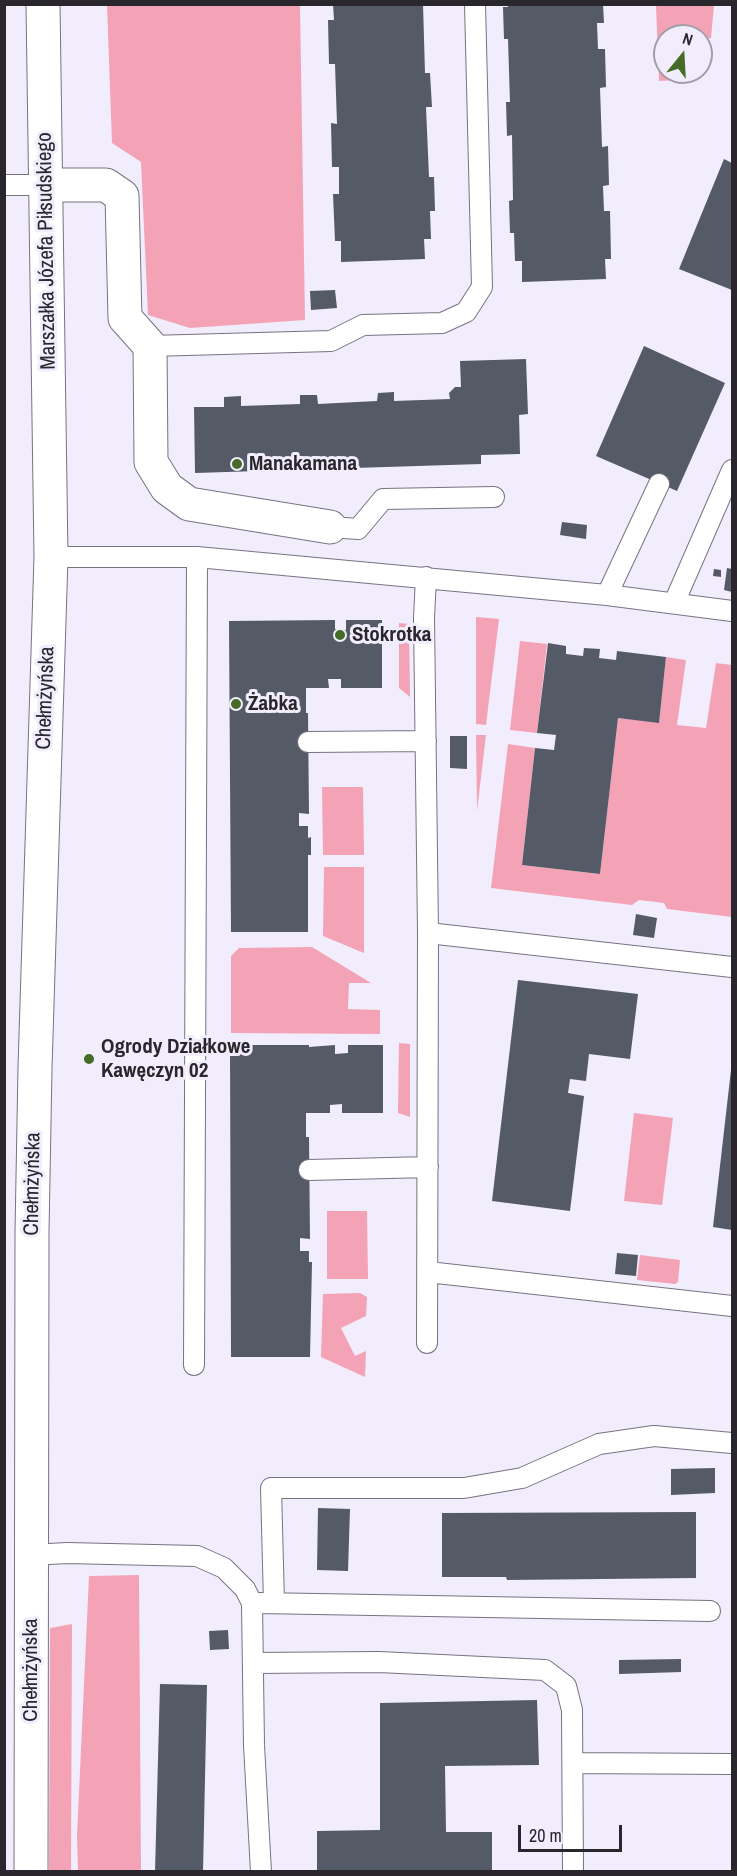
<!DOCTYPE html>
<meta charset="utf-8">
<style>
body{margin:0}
#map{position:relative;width:737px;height:1876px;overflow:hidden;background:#f1edfc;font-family:"Archivo Narrow",sans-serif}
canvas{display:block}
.frame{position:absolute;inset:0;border:6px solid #29272d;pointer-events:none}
.north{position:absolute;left:653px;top:24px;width:60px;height:60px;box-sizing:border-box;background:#f1edfc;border:2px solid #a19ea9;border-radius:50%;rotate:18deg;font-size:16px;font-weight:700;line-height:24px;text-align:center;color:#29272d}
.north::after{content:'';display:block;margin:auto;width:21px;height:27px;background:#456c26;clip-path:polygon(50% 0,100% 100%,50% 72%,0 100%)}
.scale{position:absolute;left:518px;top:1825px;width:104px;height:27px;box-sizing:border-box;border:3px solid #29272d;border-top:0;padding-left:8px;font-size:18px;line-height:21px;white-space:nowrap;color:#29272d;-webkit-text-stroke:4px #f1edfc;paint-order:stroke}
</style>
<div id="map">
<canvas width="737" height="1876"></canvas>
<div class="frame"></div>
<div class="north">N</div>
<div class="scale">20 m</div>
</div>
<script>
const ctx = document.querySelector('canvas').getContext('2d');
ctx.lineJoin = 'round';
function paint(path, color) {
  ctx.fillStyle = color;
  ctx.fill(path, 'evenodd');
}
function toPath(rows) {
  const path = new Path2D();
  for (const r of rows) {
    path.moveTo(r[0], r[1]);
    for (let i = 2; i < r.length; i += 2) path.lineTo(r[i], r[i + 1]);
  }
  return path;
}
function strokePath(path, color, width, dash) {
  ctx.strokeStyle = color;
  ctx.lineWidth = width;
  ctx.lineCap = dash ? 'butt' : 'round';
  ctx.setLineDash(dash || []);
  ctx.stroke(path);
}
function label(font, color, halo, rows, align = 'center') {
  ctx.font = font + ' "Archivo Narrow",sans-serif';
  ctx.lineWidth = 6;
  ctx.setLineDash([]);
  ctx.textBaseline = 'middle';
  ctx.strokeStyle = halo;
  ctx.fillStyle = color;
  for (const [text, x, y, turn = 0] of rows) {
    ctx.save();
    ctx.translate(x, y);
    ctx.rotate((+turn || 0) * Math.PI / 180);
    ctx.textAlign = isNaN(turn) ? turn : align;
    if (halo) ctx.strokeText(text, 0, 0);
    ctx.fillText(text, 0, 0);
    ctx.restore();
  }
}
paint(toPath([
 [107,5,300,5,305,320,190,328,148,315,141,162,112,143],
 [656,5,714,5,711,38,704,39,701,47,701,36,665,36,665,72,693,72,691,79,659,81],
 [476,617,499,619,486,725,476,724],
 [399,623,409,624,410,697,399,688],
 [520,641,547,644,537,733,510,730],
 [666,657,686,660,677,725,706,728,716,663,732,665,732,917,667,909,664,903,639,900,632,905,491,888,508,744,535,748,522,865,600,874,618,718,659,722],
 [476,735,486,735,477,811],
 [322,787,363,787,364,855,323,855],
 [324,867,364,867,364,953,323,936],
 [312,947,371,983,349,983,348,1009,380,1010,380,1034,231,1033,231,956,239,948],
 [399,1043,410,1044,410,1117,398,1113],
 [634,1113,673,1118,662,1205,624,1201],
 [327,1211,367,1211,368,1279,327,1279],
 [640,1255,680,1260,678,1282,675,1284,637,1280],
 [360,1293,367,1297,366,1316,341,1328,355,1356,366,1351,365,1377,321,1357,323,1294],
 [139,1575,141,1871,78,1871,77,1836,89,1576],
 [72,1624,71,1871,49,1871,50,1628]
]), '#f4a3b6');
paint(toPath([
 [333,4,423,4,425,73,430,73,432,107,426,107,429,177,434,177,435,211,430,211,431,239,424,239,425,259,341,262,341,241,335,241,333,194,339,194,339,167,332,167,331,123,337,124,335,64,329,64,328,20,334,20],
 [507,4,603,4,604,23,597,23,598,49,605,49,606,87,600,88,602,147,608,146,609,185,603,186,604,211,610,211,611,259,605,259,606,279,522,282,522,261,515,261,514,233,510,233,509,201,513,200,512,135,507,136,506,102,510,102,508,39,504,39,503,7,508,7],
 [724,159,732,163,732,290,679,269],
 [335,290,337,308,311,310,310,291],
 [644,346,725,383,677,491,596,456],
 [526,359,528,414,519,415,520,454,481,455,481,464,195,473,194,407,224,407,224,397,241,396,241,406,300,404,300,395,317,395,318,404,377,401,378,393,394,392,394,401,450,399,449,393,455,387,461,387,460,361],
 [562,522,587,525,586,539,560,535],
 [727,568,732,569,732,592,724,590],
 [714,569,721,570,721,577,713,576],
 [335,620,335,629,346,630,346,620,382,620,382,688,341,688,341,679,328,679,329,688,306,688,306,713,308,713,309,814,299,813,299,826,308,826,308,838,311,837,311,855,308,855,308,932,231,932,229,621],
 [548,643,566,646,566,654,583,656,584,648,600,649,599,658,616,660,617,651,666,657,659,723,618,718,600,874,522,865,535,748,554,750,556,735,537,733],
 [450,736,467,736,467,769,450,768],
 [636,914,657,918,654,938,633,935],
 [518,980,638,994,630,1059,589,1054,586,1081,570,1079,568,1093,584,1096,570,1211,492,1201],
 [230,1045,309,1045,309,1047,335,1045,335,1054,348,1053,348,1045,383,1045,383,1113,342,1113,342,1104,330,1105,330,1113,306,1113,306,1137,309,1137,310,1239,300,1238,300,1251,309,1251,309,1262,312,1262,310,1357,231,1357],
 [731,1070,732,1070,732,1230,713,1227],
 [617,1253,638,1255,636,1276,615,1274],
 [715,1468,715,1493,671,1495,671,1469],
 [318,1508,350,1509,348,1571,317,1570],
 [696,1512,696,1578,507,1580,506,1577,442,1577,442,1513],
 [228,1630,229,1649,210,1650,209,1631],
 [681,1659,681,1672,619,1674,619,1660],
 [160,1684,207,1685,203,1872,155,1872],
 [537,1700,539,1765,445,1766,446,1832,492,1832,492,1872,317,1872,317,1831,380,1830,380,1703]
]), '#545a66');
const service = toPath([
 [4,185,46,185],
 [150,346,331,341,363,325,442,323,466,312,482,287,475,4],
 [330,527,358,529,383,499,494,497],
 [51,557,197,557,607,595,732,611],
 [426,577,424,618,428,933,427,1343],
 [607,595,659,484],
 [674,603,732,470],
 [308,742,426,741],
 [428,933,732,967],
 [309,1170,428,1167],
 [428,1272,732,1306],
 [194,1365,197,557],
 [31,1555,67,1553,197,1556,224,1568,245,1589,252,1603,254,1745,261,1872],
 [260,1603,710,1611],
 [274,1603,271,1488,464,1488,522,1478,599,1444,654,1436,732,1443],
 [253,1663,379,1662,545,1670,566,1686,572,1710,573,1872],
 [573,1763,732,1764]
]);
const minor = toPath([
 [46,185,106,185,122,196,125,318,150,346,151,462,167,488,189,504,330,527]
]);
const tertiary = toPath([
 [31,1872,32,1232,35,1068,51,557,43,4]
]);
strokePath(service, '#777380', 22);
strokePath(minor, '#777380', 35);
strokePath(tertiary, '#777380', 35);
strokePath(service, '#fff', 20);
strokePath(minor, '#fff', 33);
strokePath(tertiary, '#fff', 33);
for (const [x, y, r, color] of [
 [237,464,6,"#456c26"],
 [340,635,6,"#456c26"],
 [236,704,6,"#456c26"],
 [89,1059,6,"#456c26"]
]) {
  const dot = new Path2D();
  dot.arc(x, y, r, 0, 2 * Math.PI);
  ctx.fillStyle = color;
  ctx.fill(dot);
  strokePath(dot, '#f1edfc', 2);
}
label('21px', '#29272d', '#f1edfc', [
 ["Marszałka Józefa Piłsudskiego",47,251,-91],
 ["Chełmżyńska",46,698,-88],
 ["Chełmżyńska",33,1184,-89],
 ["Chełmżyńska",31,1670,-90]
]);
label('bold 21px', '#29272d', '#f1edfc', [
 ["Manakamana",249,464],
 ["Stokrotka",352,635],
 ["Żabka",248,704],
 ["Ogrody Działkowe",101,1047],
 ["Kawęczyn 02",101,1071]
], 'left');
</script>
